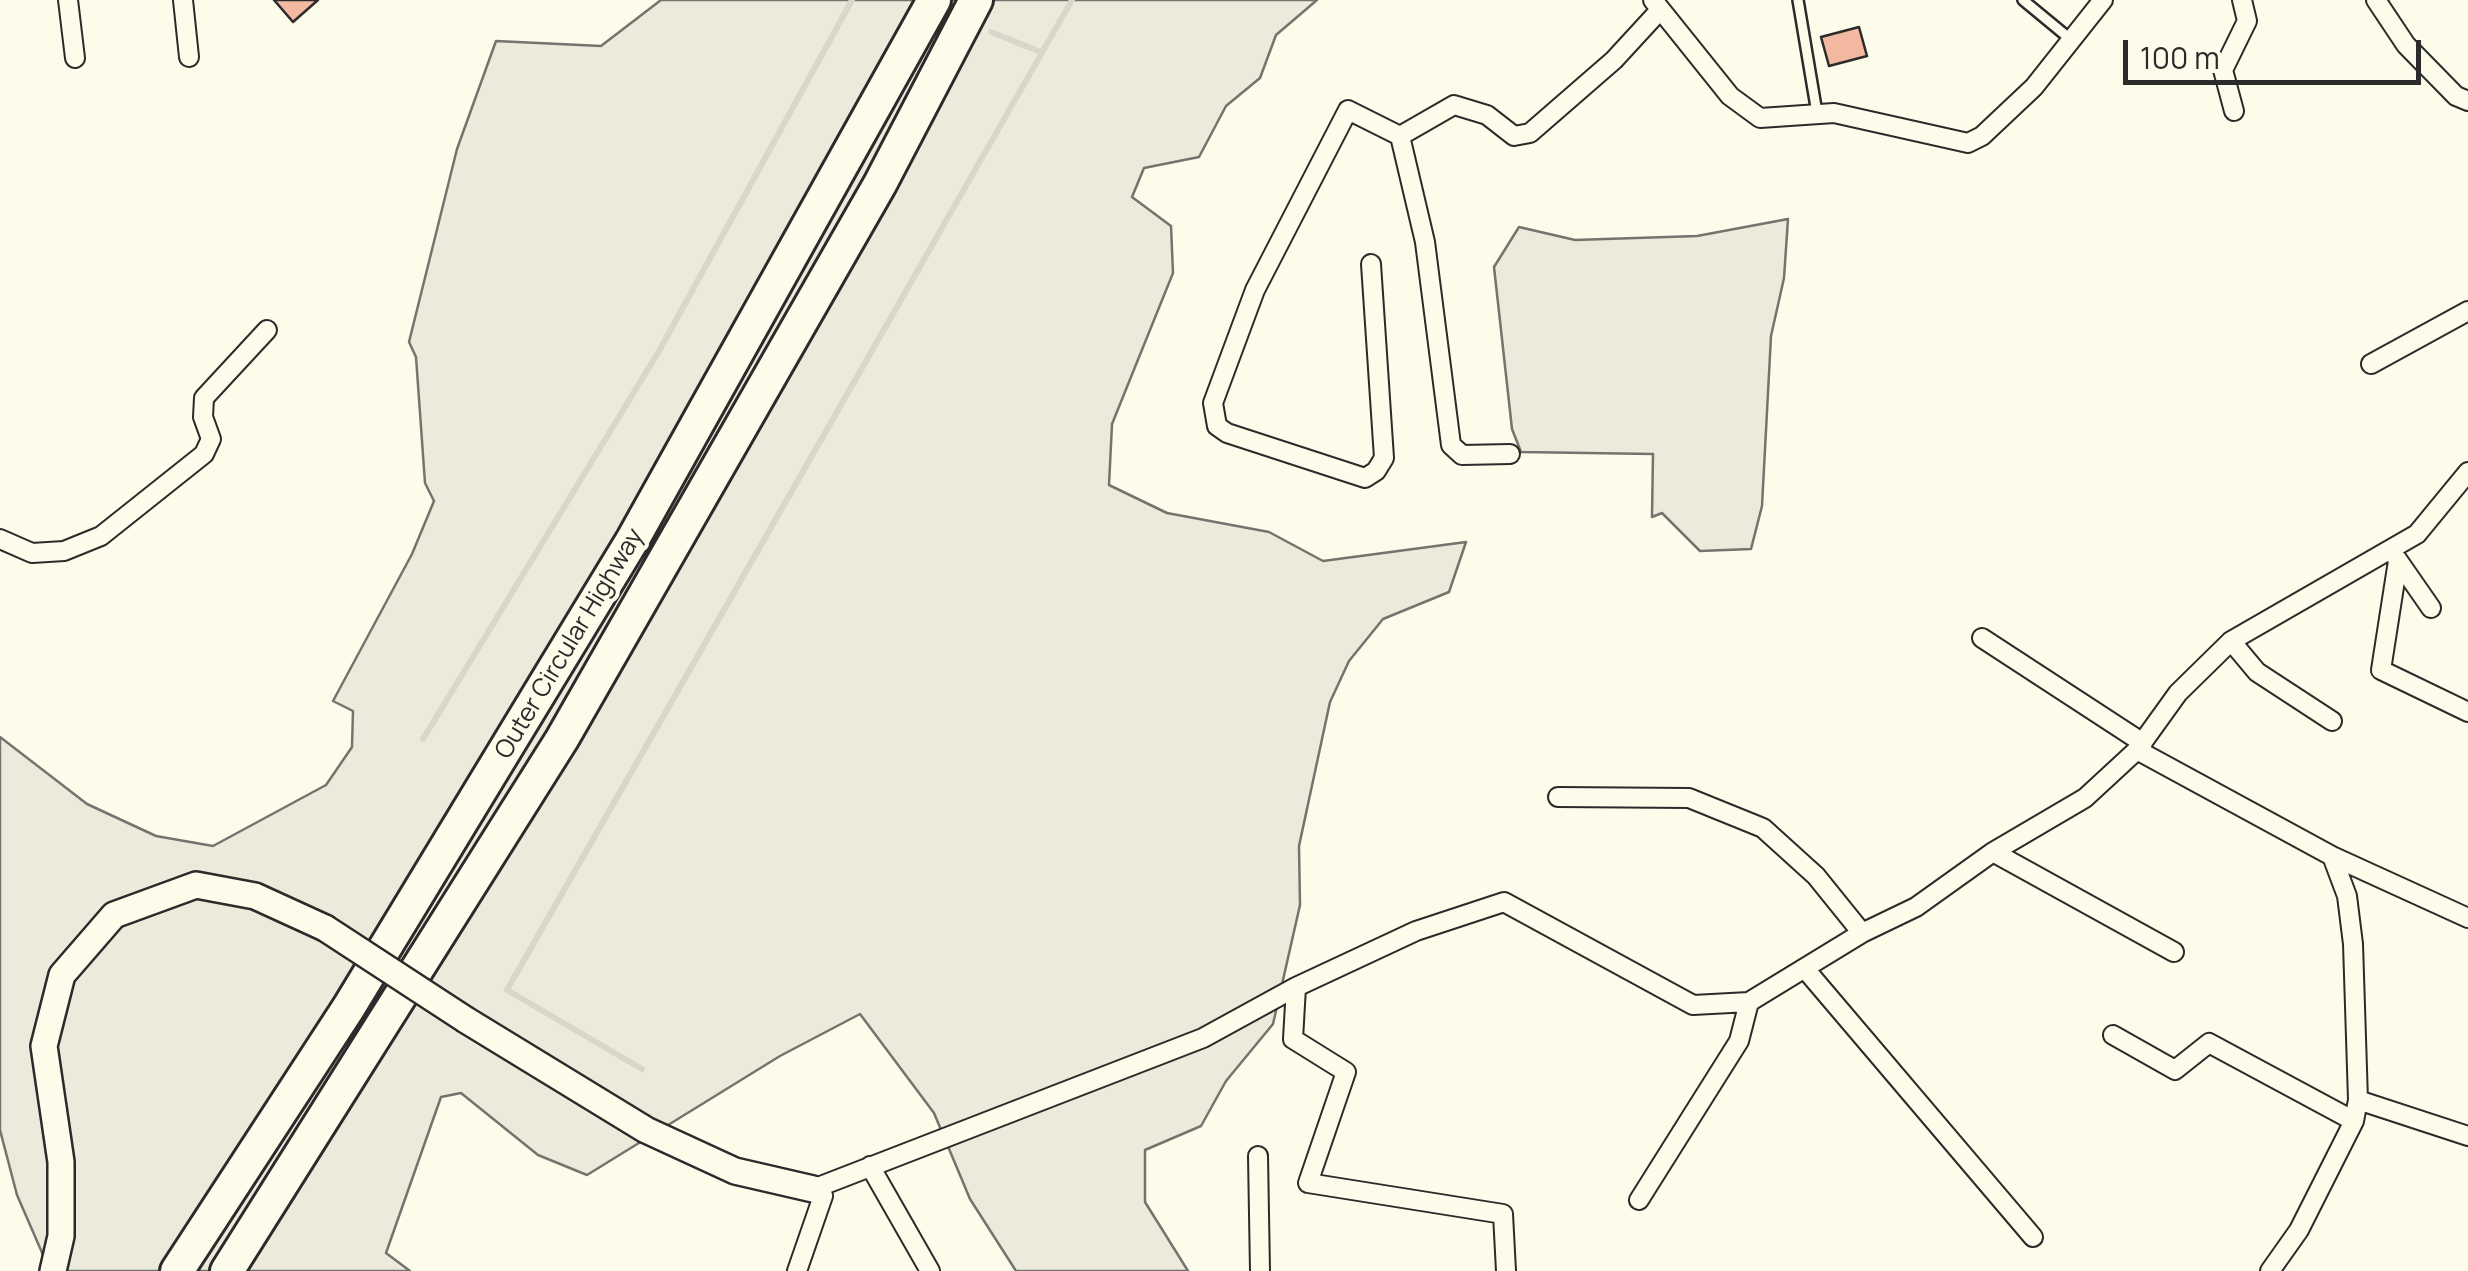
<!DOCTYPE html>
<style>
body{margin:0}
#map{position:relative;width:2468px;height:1271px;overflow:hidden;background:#fdfbea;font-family:Manrope,sans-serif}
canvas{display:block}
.scale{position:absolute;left:2123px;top:40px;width:298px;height:45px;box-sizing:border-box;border:5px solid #2b2b2b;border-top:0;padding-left:12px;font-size:30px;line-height:35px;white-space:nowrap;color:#2b2b2b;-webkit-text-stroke:8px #fdfbea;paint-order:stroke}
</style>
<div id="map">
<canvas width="2468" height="1271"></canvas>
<div class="scale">100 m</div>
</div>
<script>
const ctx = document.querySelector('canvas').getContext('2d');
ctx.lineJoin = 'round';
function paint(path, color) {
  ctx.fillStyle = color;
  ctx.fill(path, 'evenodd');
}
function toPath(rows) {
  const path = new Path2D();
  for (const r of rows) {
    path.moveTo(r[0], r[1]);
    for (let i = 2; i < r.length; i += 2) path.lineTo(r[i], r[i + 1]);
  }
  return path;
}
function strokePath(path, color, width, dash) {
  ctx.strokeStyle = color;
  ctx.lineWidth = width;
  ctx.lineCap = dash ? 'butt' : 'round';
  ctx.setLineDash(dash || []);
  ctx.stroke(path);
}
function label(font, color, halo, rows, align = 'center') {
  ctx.font = font + ' Manrope,sans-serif';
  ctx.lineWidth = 8;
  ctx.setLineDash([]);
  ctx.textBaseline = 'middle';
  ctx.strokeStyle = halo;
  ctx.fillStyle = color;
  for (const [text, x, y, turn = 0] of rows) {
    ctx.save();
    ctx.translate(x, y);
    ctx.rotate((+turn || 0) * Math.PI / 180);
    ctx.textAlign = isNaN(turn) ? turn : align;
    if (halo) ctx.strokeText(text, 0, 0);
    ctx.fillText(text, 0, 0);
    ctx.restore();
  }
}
const green = toPath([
 [661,0,1317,0,1276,35,1260,78,1226,106,1199,157,1144,168,1132,197,1171,226,1173,273,1112,424,1109,485,1167,513,1269,532,1323,561,1466,542,1449,592,1383,619,1349,661,1330,702,1299,846,1300,905,1273,1024,1226,1081,1201,1126,1145,1150,1145,1202,1188,1271,1016,1271,970,1199,934,1113,860,1014,780,1056,587,1175,538,1155,461,1093,441,1097,386,1253,410,1271,50,1271,17,1195,0,1130,0,737,87,804,156,836,213,846,326,785,352,747,353,711,333,701,412,554,434,501,425,483,416,357,409,342,457,149,496,41,601,46,661,0],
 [1788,219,1784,278,1771,336,1762,506,1751,549,1700,551,1662,513,1652,517,1653,454,1521,452,1512,429,1494,267,1519,227,1575,240,1697,236,1788,219]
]);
paint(green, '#ecebdb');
strokePath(green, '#74746e', 2.5);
strokePath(toPath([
 [991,32,1041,52],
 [423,739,659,351,852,0],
 [642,1069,507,990,1072,0]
]), '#d8d7c9', 6);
const building = toPath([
 [274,0,318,0,293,22,274,0],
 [1859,27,1867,56,1829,66,1821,37,1859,27]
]);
paint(building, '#f2b8a0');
strokePath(building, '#2b2b2b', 2.5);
const lane = toPath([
 [1798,0,1817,113],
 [2023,0,2069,38]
]);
const street = toPath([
 [68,0,75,58],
 [183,0,189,57],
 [1653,0,1730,96,1760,118,1834,113,1968,143,1982,136,2034,87,2103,0],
 [2376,0,2406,45,2456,96,2468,101],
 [2234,111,2223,70,2247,21,2242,0],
 [1400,136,1425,242,1451,445,1462,455,1510,454],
 [1371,264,1384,458,1376,471,1365,478,1227,433,1217,426,1213,403,1255,290,1348,110,1400,136,1454,105,1487,115,1514,136,1530,133,1614,60,1660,10],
 [2371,364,2468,311],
 [0,539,32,553,64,551,101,536,204,454,211,439,203,417,204,398,267,330],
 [2397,559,2431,608],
 [2398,561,2381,670,2468,712],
 [1982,638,2143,743],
 [2231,641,2257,672,2332,721],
 [2137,750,2332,856,2468,918],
 [1558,797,1689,798,1763,828,1816,876,1862,933],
 [1993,852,2174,952],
 [1806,970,2033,1237],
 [1296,987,1293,1039,1346,1072,1308,1183,1503,1214,1506,1271],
 [2113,1035,2175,1070,2209,1043,2354,1121],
 [2358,1100,2468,1136],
 [1258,1156,1260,1271],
 [870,1166,930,1271],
 [1639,1200,1739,1041,1749,1002],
 [797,1271,823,1196,813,1189,1203,1038,1296,987,1416,931,1504,902,1693,1005,1749,1002,1862,933,1916,907,1993,852,2085,798,2137,750,2178,693,2231,641,2417,534,2468,472],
 [2270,1271,2299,1230,2354,1121,2358,1100,2353,944,2347,896,2332,856]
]);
const secondary = toPath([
 [466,1020,646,1130,735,1171,813,1189],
 [53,1271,61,1236,61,1162,44,1046,62,975,114,915,196,885,255,896,325,928]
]);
const highway = toPath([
 [177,1271,349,1007,633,539,934,0],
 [227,1271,562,739,880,184,976,0]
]);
strokePath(lane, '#2b2b2b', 14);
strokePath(street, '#2b2b2b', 22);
strokePath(secondary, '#2b2b2b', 30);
strokePath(highway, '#2b2b2b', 38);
strokePath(lane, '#fdfbea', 9);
strokePath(street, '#fdfbea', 18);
strokePath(secondary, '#fdfbea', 25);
strokePath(highway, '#fdfbea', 32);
const secondaryBridge = toPath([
 [325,928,466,1020]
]);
strokePath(secondaryBridge, '#2b2b2b', 30, []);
strokePath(secondaryBridge, '#fdfbea', 25);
label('25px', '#2b2b2b', '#fdfbea', [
 ["Outer Circular Highway",570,644,-59]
]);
</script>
